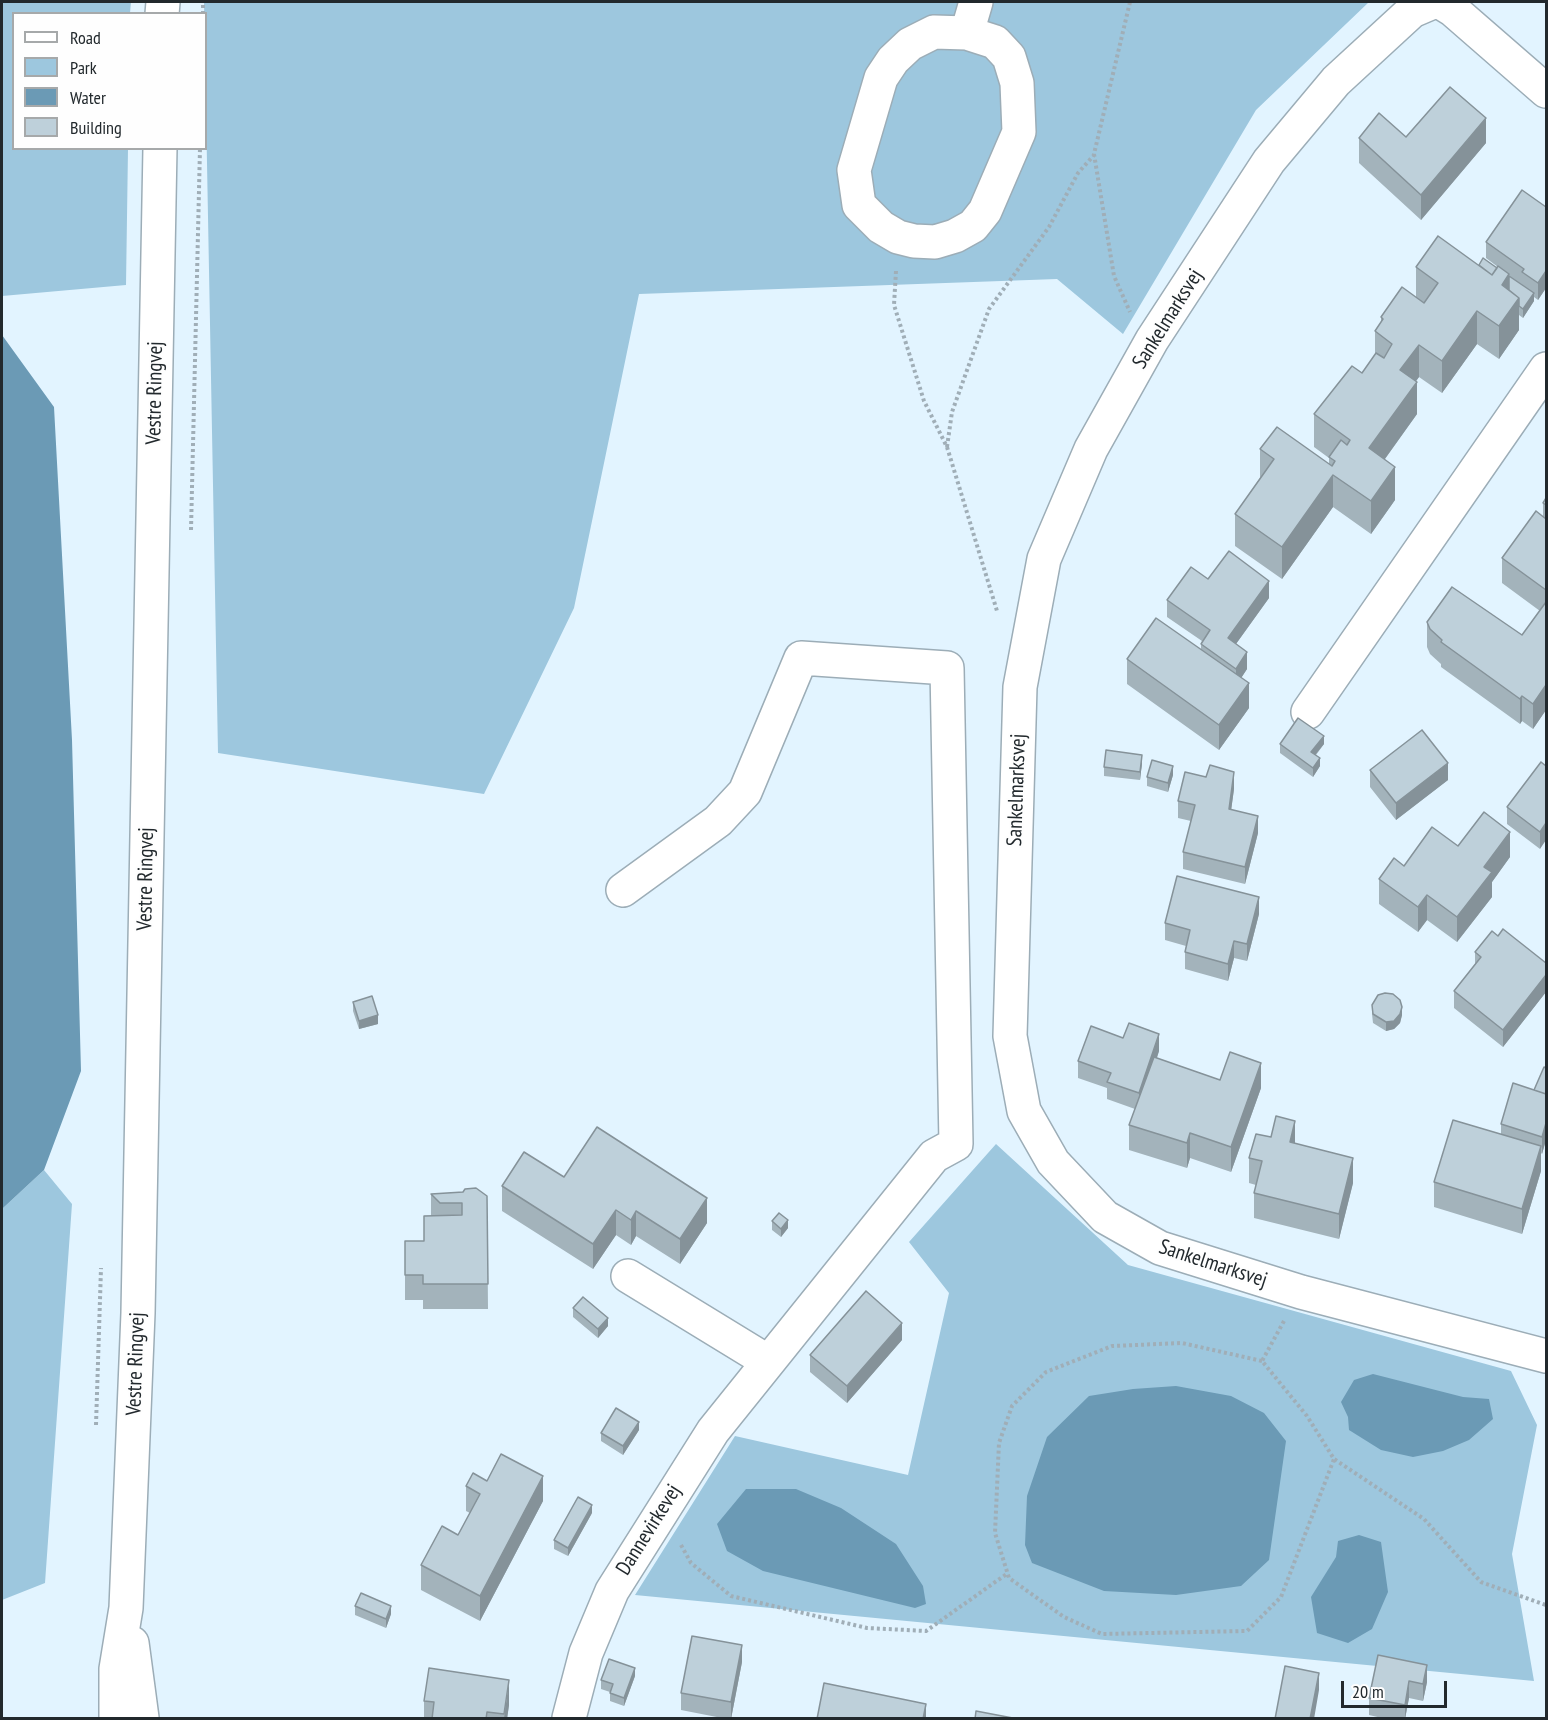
<!DOCTYPE html>
<style>
body{margin:0}
#map{position:relative;width:1548px;height:1720px;overflow:hidden;background:#e2f4ff;font-family:"PT Sans Narrow",sans-serif}
canvas{display:block}
.frame{position:absolute;inset:0;border:3px solid #22292d;pointer-events:none}
.legend{position:absolute;left:12px;top:12px;width:195px;height:138px;box-sizing:border-box;background:#fefefe;border:2px solid #a6a9aa;margin:0;padding:8px 10px;list-style:none;font-size:18px;color:#22292d}
.legend li{display:flex;align-items:center;gap:12px;height:30px}
.legend b{width:30px;border:2px solid #a6a9aa}
.scale{position:absolute;left:1341px;top:1681px;width:106px;height:27px;box-sizing:border-box;border:3px solid #22292d;border-top:0;padding-left:8px;font-size:18px;line-height:21px;white-space:nowrap;color:#22292d;-webkit-text-stroke:4px #fefefe;paint-order:stroke}
</style>
<div id="map">
<canvas width="1548" height="1720"></canvas>
<div class="frame"></div>
<ul class="legend">
<li><b style="height:8px;background:#fff"></b>Road</li>
<li><b style="height:16px;background:#9dc7de"></b>Park</li>
<li><b style="height:16px;background:#6b9ab5"></b>Water</li>
<li><b style="height:16px;background:#bed0da"></b>Building</li>
</ul>
<div class="scale">20 m</div>
</div>
<script>
const ctx = document.querySelector('canvas').getContext('2d');
ctx.lineJoin = 'round';
function paint(path, color) {
  ctx.fillStyle = color;
  ctx.fill(path, 'evenodd');
}
function toPath(rows) {
  const path = new Path2D();
  for (const r of rows) {
    path.moveTo(r[0], r[1]);
    for (let i = 2; i < r.length; i += 2) path.lineTo(r[i], r[i + 1]);
  }
  return path;
}
function strokePath(path, color, width, dash) {
  ctx.strokeStyle = color;
  ctx.lineWidth = width;
  ctx.lineCap = dash ? 'butt' : 'round';
  ctx.setLineDash(dash || []);
  ctx.stroke(path);
}
function label(font, color, halo, rows, align = 'center') {
  ctx.font = font + ' "PT Sans Narrow",sans-serif';
  ctx.lineWidth = 4.5;
  ctx.setLineDash([]);
  ctx.textBaseline = 'middle';
  ctx.strokeStyle = halo;
  ctx.fillStyle = color;
  for (const [text, x, y, turn = 0] of rows) {
    ctx.save();
    ctx.translate(x, y);
    ctx.rotate((+turn || 0) * Math.PI / 180);
    ctx.textAlign = isNaN(turn) ? turn : align;
    if (halo) ctx.strokeText(text, 0, 0);
    ctx.fillText(text, 0, 0);
    ctx.restore();
  }
}
paint(toPath([
 [2,2,131,2,130,13,14,14,14,148,128,149,126,285,2,296],
 [204,2,1369,2,1256,110,1123,334,1057,279,639,294,574,608,484,794,218,753],
 [996,1144,1128,1265,1511,1371,1537,1425,1512,1554,1534,1681,635,1595,735,1436,908,1475,949,1293,909,1242],
 [44,1170,72,1204,45,1583,2,1600,2,1209]
]), '#9dc7de');
paint(toPath([
 [2,335,54,407,72,740,81,1071,44,1170,2,1209],
 [1373,1374,1463,1397,1489,1399,1493,1419,1469,1440,1443,1451,1413,1457,1381,1450,1349,1430,1348,1417,1341,1402,1354,1380],
 [1176,1386,1231,1396,1264,1413,1286,1441,1269,1560,1241,1586,1176,1595,1104,1591,1032,1563,1025,1545,1027,1496,1047,1437,1089,1396,1133,1389],
 [746,1489,796,1489,841,1508,896,1544,923,1586,926,1604,915,1608,763,1571,727,1551,717,1524],
 [1359,1535,1381,1542,1388,1592,1372,1629,1348,1643,1317,1633,1311,1597,1336,1557,1338,1541]
]), '#6b9ab5');
const minor = toPath([
 [1433,2,1412,11,1336,81,1269,161,1152,340,1091,449,1044,559,1020,687,1010,1036,1024,1111,1053,1162,1105,1217,1160,1248,1301,1292,1546,1356],
 [1440,2,1453,10,1546,91],
 [934,32,967,33,995,42,1009,57,1017,83,1019,132,985,211,973,226,955,236,935,242,914,241,898,237,881,227,859,205,854,170,881,78,893,60,910,44,934,32],
 [967,33,976,2],
 [1308,712,1546,369],
 [628,1276,767,1361],
 [569,1718,586,1653,612,1591,713,1431,934,1156,956,1144,947,668,801,658,745,792,718,821,623,890]
]);
const major = toPath([
 [162,14,163,2],
 [132,1643,142,1718],
 [116,1718,116,1669,126,1608,138,1313,160,148]
]);
strokePath(minor, '#9cadb7', 36);
strokePath(major, '#9cadb7', 36);
strokePath(toPath([
 [1130,2,1094,154,1114,276,1130,312],
 [203,14,203,2],
 [896,271,894,305,924,401,947,447,997,611],
 [947,447,952,412,989,309,1049,227,1078,173,1094,155],
 [191,530,200,148],
 [1284,1321,1262,1361,1307,1416,1334,1459,1424,1519,1481,1582,1546,1605],
 [1262,1361,1182,1343,1112,1346,1046,1372,1012,1406,999,1443,995,1533,1009,1578,1064,1617,1102,1634,1247,1631,1281,1597,1334,1459],
 [96,1425,101,1268],
 [681,1545,691,1563,731,1596,867,1628,926,1631,1008,1573]
]), '#a0aeb7', 4, [3, 3]);
strokePath(minor, '#fff', 33);
strokePath(major, '#fff', 33);
paint(toPath([
 [1406,137,1486,143,1421,220,1359,163,1359,138],
 [1546,207,1546,288,1538,300,1534,297,1534,301,1523,318,1519,315,1519,330,1499,359,1477,344,1442,393,1419,377,1416,381,1417,414,1385,459,1395,500,1371,534,1333,507,1282,579,1235,546,1235,514,1260,478,1260,449,1329,464,1329,458,1314,447,1314,414,1362,373,1375,355,1375,331,1381,322,1381,317,1416,297,1416,267,1479,265,1497,268,1498,267,1486,258,1486,242],
 [1546,498,1546,710,1533,729,1522,721,1520,724,1441,667,1441,664,1430,654,1427,647,1427,622,1522,635,1540,611,1502,583,1502,558,1543,516,1543,503],
 [1208,579,1269,598,1236,644,1247,669,1241,678,1249,708,1219,750,1127,684,1127,659,1201,649,1201,644,1202,641,1167,617,1167,600],
 [1280,744,1324,744,1316,755,1320,766,1313,777,1280,753],
 [1541,762,1540,849,1507,824,1507,807],
 [1142,763,1140,780,1104,776,1104,767],
 [1370,770,1448,780,1396,820,1370,787],
 [1173,775,1168,792,1147,786,1147,777],
 [1234,789,1231,810,1258,833,1245,884,1183,869,1183,852,1191,821,1178,818,1178,801],
 [1458,846,1510,857,1492,882,1492,897,1457,942,1427,920,1418,932,1379,904,1379,879,1404,866],
 [1259,914,1247,961,1234,958,1228,981,1185,969,1185,952,1186,946,1165,940,1165,923],
 [1475,952,1546,963,1546,992,1503,1047,1454,1008,1454,991,1475,964],
 [353,1002,378,1024,359,1029,353,1011],
 [1372,1005,1402,1015,1400,1023,1394,1029,1386,1031,1373,1023,1372,1014],
 [1159,1051,1157,1058,1220,1080,1261,1088,1231,1172,1190,1158,1187,1168,1129,1150,1129,1125,1135,1109,1107,1099,1107,1088,1078,1078,1078,1061],
 [1546,1068,1546,1140,1542,1154,1541,1153,1541,1171,1522,1234,1434,1207,1434,1182,1501,1135,1501,1124,1534,1090],
 [1295,1144,1353,1183,1339,1239,1254,1218,1254,1193,1256,1185,1249,1183,1249,1158],
 [564,1177,707,1223,680,1264,636,1236,631,1245,616,1235,593,1269,502,1211,502,1186],
 [431,1194,487,1196,488,1309,423,1309,423,1300,405,1300,405,1241,424,1241,431,1216],
 [772,1221,788,1228,781,1237,772,1230],
 [573,1308,608,1326,598,1338,573,1317],
 [902,1340,847,1403,810,1372,810,1355],
 [639,1430,623,1455,601,1441,601,1433],
 [487,1481,543,1501,480,1621,421,1590,421,1565,458,1535,470,1513,466,1511,466,1486],
 [592,1513,568,1556,554,1549,554,1540],
 [355,1606,391,1614,386,1628,355,1615],
 [742,1662,731,1719,727,1719,681,1710,681,1693],
 [1427,1665,1427,1682,1423,1701,1409,1698,1405,1719,1386,1719,1369,1715,1369,1698],
 [635,1676,624,1706,610,1701,610,1692,601,1689,601,1680],
 [424,1701,509,1705,507,1719,424,1719]
]), '#a3b3bb');
paint(toPath([
 [1486,118,1486,143,1421,220,1421,195],
 [1546,271,1546,288,1538,300,1538,283],
 [1509,274,1509,306,1502,285],
 [1534,293,1534,301,1523,318,1523,309],
 [1519,298,1519,330,1499,359,1499,326],
 [1477,311,1477,344,1442,393,1442,361],
 [1419,345,1419,377,1400,403,1400,370],
 [1417,382,1417,414,1369,481,1369,448],
 [1395,467,1395,500,1371,534,1371,501],
 [1333,475,1333,507,1282,579,1282,547],
 [1269,581,1269,598,1228,655,1228,638],
 [1247,652,1247,669,1236,686,1236,669],
 [1249,683,1249,708,1219,750,1219,725],
 [1546,685,1546,710,1533,729,1533,704],
 [1522,696,1522,721,1520,724,1520,699],
 [1324,736,1324,744,1311,760,1311,752],
 [1142,755,1142,763,1140,780,1140,772],
 [1320,758,1320,766,1313,777,1313,768],
 [1448,763,1448,780,1396,820,1396,803],
 [1173,766,1173,775,1168,792,1168,783],
 [1234,772,1234,789,1229,826,1229,809],
 [1258,816,1258,833,1245,884,1245,867],
 [1546,823,1546,840,1540,849,1540,832],
 [1510,832,1510,857,1492,882,1492,897,1457,942,1457,917,1484,867],
 [1427,895,1427,920,1418,932,1418,907],
 [1259,897,1259,914,1247,961,1247,944],
 [1234,941,1234,958,1228,981,1228,964],
 [1546,975,1546,992,1503,1047,1503,1030],
 [1402,1007,1402,1015,1400,1023,1394,1029,1386,1031,1386,1022],
 [378,1015,378,1024,359,1029,359,1021],
 [1159,1034,1159,1051,1139,1110,1139,1093],
 [1261,1063,1261,1088,1231,1172,1231,1147],
 [1295,1121,1295,1146,1290,1142],
 [1546,1123,1546,1140,1542,1154,1542,1137],
 [1190,1133,1190,1158,1187,1168,1187,1143],
 [1541,1146,1541,1171,1522,1234,1522,1209],
 [1353,1158,1353,1183,1339,1239,1339,1214],
 [707,1198,707,1223,680,1264,680,1239],
 [616,1210,616,1235,593,1269,593,1244],
 [636,1211,636,1236,631,1245,631,1220],
 [788,1220,788,1228,781,1237,781,1229],
 [608,1318,608,1326,598,1338,598,1329],
 [902,1323,902,1340,847,1403,847,1386],
 [639,1422,639,1430,623,1455,623,1446],
 [543,1476,543,1501,480,1621,480,1596],
 [592,1505,592,1513,568,1556,568,1548],
 [391,1606,391,1614,386,1628,386,1619],
 [742,1645,742,1662,731,1719,731,1702],
 [1427,1665,1427,1682,1423,1701,1423,1684],
 [635,1668,635,1676,624,1706,624,1698],
 [1319,1673,1319,1690,1314,1719,1310,1719],
 [509,1680,509,1705,507,1719,504,1719],
 [1409,1681,1409,1698,1405,1719,1405,1705],
 [926,1704,926,1719,923,1719]
]), '#859299');
const building = toPath([
 [1450,87,1486,118,1421,195,1359,138,1379,113,1406,137,1450,87],
 [1522,190,1546,207,1546,271,1538,283,1522,272,1524,269,1486,242,1522,190],
 [1438,236,1492,275,1498,266,1509,274,1502,285,1519,298,1499,326,1477,311,1442,361,1419,345,1400,370,1417,382,1369,448,1395,467,1371,501,1333,475,1282,547,1235,514,1274,459,1260,449,1277,427,1332,466,1335,461,1329,457,1341,440,1347,445,1350,440,1314,414,1352,366,1362,373,1376,353,1384,358,1392,344,1375,331,1383,319,1381,317,1402,287,1424,303,1438,283,1416,267,1438,236],
 [1483,258,1497,268,1492,275,1479,265,1483,258],
 [1509,276,1534,293,1523,309,1519,306,1519,298,1509,290,1509,276],
 [1546,498,1546,505,1543,503,1546,498],
 [1536,511,1546,519,1546,590,1502,558,1536,511],
 [1229,551,1269,581,1228,638,1247,652,1236,669,1201,644,1210,630,1167,600,1191,567,1208,579,1229,551],
 [1452,587,1522,635,1546,602,1546,685,1533,704,1522,696,1520,699,1441,642,1442,640,1430,629,1427,622,1452,587],
 [1156,618,1249,683,1219,725,1127,659,1156,618],
 [1298,718,1324,736,1311,752,1320,758,1313,768,1280,744,1298,718],
 [1422,730,1448,763,1396,803,1370,770,1422,730],
 [1106,750,1142,755,1140,772,1104,767,1106,750],
 [1152,760,1173,766,1168,783,1147,777,1152,760],
 [1541,762,1546,766,1546,823,1540,832,1507,807,1541,762],
 [1210,765,1234,772,1229,809,1258,816,1245,867,1183,852,1195,805,1178,801,1185,772,1206,777,1210,765],
 [1484,812,1510,832,1484,867,1492,872,1457,917,1427,895,1418,907,1379,879,1394,858,1404,866,1432,827,1458,846,1484,812],
 [1177,876,1259,897,1247,944,1234,941,1228,964,1185,952,1190,930,1165,923,1177,876],
 [1503,929,1546,963,1546,975,1503,1030,1454,991,1481,957,1475,952,1492,931,1498,936,1503,929],
 [1385,993,1393,994,1400,1000,1402,1007,1400,1014,1394,1021,1386,1022,1373,1014,1372,1005,1378,995,1385,993],
 [372,996,378,1015,359,1021,353,1002,372,996],
 [1129,1023,1159,1034,1139,1093,1107,1082,1111,1073,1078,1061,1091,1026,1123,1038,1129,1023],
 [1230,1052,1261,1063,1231,1147,1190,1133,1187,1143,1129,1125,1154,1057,1220,1080,1230,1052],
 [1544,1067,1546,1068,1546,1094,1534,1090,1544,1067],
 [1513,1083,1546,1094,1546,1123,1542,1137,1501,1124,1513,1083],
 [1276,1116,1295,1121,1290,1142,1353,1158,1339,1214,1254,1193,1262,1161,1249,1158,1256,1134,1271,1137,1276,1116],
 [1453,1120,1541,1146,1522,1209,1434,1182,1453,1120],
 [597,1127,707,1198,680,1239,636,1211,631,1220,616,1210,593,1244,502,1186,524,1152,564,1177,597,1127],
 [476,1188,487,1196,488,1284,423,1284,423,1275,405,1275,405,1241,424,1241,424,1216,462,1215,462,1203,440,1203,431,1194,463,1192,465,1189,476,1188],
 [779,1213,788,1220,781,1229,772,1221,779,1213],
 [866,1291,902,1323,847,1386,810,1355,866,1291],
 [583,1297,608,1318,598,1329,573,1308,583,1297],
 [616,1408,639,1422,623,1446,601,1433,616,1408],
 [501,1454,543,1476,480,1596,421,1565,442,1526,458,1535,480,1494,466,1486,473,1473,487,1481,501,1454],
 [578,1497,592,1505,568,1548,554,1540,578,1497],
 [361,1593,391,1606,386,1619,355,1606,361,1593],
 [692,1636,742,1645,731,1702,681,1693,692,1636],
 [1378,1655,1427,1665,1423,1684,1409,1681,1405,1705,1369,1698,1378,1655],
 [609,1659,635,1668,624,1698,610,1693,613,1684,601,1680,609,1659],
 [1285,1666,1319,1673,1310,1719,1275,1719,1285,1666],
 [429,1668,509,1680,504,1714,487,1712,486,1719,432,1719,434,1702,424,1701,429,1668],
 [824,1683,926,1704,923,1719,817,1719,824,1683],
 [976,1711,1018,1719,975,1719,976,1711]
]);
paint(building, '#bed0da');
strokePath(building, '#859299', 1.5);
label('21px', '#22292d', '#fefefe', [
 ["Sankelmarksvej",1168,319,-58],
 ["Vestre Ringvej",155,393,-89],
 ["Sankelmarksvej",1017,790,-88],
 ["Vestre Ringvej",146,879,-89],
 ["Sankelmarksvej",1213,1264,18],
 ["Vestre Ringvej",136,1364,-88],
 ["Dannevirkevej",649,1530,-58]
]);
</script>
